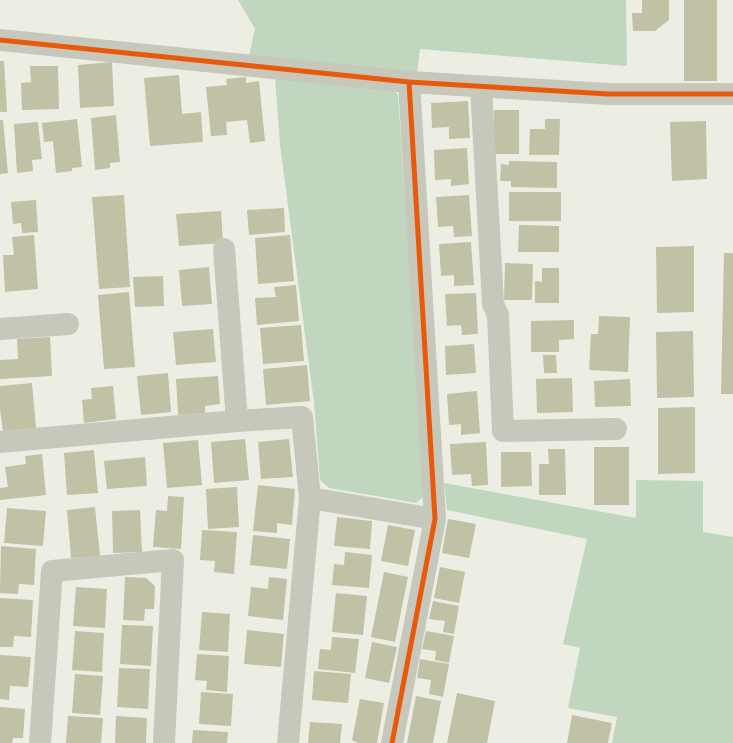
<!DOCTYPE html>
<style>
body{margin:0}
canvas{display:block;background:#eceee4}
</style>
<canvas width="733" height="743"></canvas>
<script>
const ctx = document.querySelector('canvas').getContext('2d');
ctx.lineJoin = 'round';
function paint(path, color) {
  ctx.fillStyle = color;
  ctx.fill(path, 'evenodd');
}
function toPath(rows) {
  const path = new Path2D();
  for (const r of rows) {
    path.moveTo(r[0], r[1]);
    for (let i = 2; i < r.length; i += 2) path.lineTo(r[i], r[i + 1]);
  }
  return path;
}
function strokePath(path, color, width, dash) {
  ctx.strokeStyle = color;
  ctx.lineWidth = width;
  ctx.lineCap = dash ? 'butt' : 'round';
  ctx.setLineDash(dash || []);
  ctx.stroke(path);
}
paint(toPath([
 [238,0,626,0,627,66,420,49,417,74,248,60,255,29],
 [275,77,390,86,398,95,425,496,416,503,329,488,320,480,314,403,280,145],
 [636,480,703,481,703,532,733,537,733,743,612,743,617,717,568,708,580,648,563,644,587,539,447,510,444,483,636,518]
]), '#c1d6bf');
paint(toPath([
 [642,0,669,0,669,20,655,31,633,31,632,13,642,13],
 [684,0,717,0,717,81,684,81],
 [0,61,4,61,7,112,0,112],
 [112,62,114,106,80,108,78,65],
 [30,66,58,66,59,109,22,110,21,83,31,82],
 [179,75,182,114,201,112,203,142,150,146,144,78],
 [246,77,246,83,259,81,265,141,250,143,247,120,226,122,227,135,211,136,206,87,227,85,226,79],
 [468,101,470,138,449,139,449,127,432,128,431,103],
 [494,110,519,110,519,154,494,154],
 [116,115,120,162,110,163,110,168,95,170,91,118],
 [77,119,82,167,72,168,72,171,56,173,53,141,44,142,42,123],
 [545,119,560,119,559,155,529,155,530,129,545,129],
 [0,120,3,120,8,173,0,174],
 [706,121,707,179,672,181,670,122],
 [38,122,42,159,32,160,33,171,17,173,14,124],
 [467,148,469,184,451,186,451,179,435,180,434,150],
 [509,161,557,162,557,188,511,187,511,181,500,181,501,164,509,165],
 [509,192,561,192,561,221,509,221],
 [124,195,130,287,99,289,92,197],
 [469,195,472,236,454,237,453,226,438,227,436,197],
 [36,200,38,232,22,233,21,223,13,224,11,202],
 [284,208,285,232,249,235,247,210],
 [221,211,223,243,179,246,176,214],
 [519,225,559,226,559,252,518,252],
 [34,235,38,289,5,292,3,255,14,255,12,237],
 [290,235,294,281,258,284,255,238],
 [471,242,474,285,454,286,454,275,441,276,439,244],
 [694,246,694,312,657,313,656,247],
 [724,253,733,253,733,394,721,394],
 [505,263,533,264,532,300,504,300],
 [209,267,212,304,182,306,179,270],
 [542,268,559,268,559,303,535,303,535,281,542,282],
 [163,276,164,306,135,307,133,277],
 [296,285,299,321,257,325,255,298,276,297,274,287],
 [129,292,135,367,104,369,98,295],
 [476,293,478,334,462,335,461,325,447,326,445,294],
 [599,316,630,317,628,372,589,370,591,334,598,334],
 [574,320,574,339,559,340,559,352,531,352,531,321],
 [301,325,304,361,263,364,260,328],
 [213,329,216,362,176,365,173,332],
 [693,331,694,397,657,398,656,332],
 [50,337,52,376,0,379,0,360,18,359,17,339],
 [474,344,476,373,446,375,445,346],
 [543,355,556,355,557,373,544,373],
 [307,365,310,401,266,405,263,369],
 [168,373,171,412,141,415,137,376],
 [218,376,220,404,205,406,205,413,178,415,176,379],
 [572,378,573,412,537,413,536,379],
 [630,379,631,406,595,407,594,381],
 [32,383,36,428,3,431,0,409,0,386],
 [113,386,116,419,84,423,82,400,92,399,91,388],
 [477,391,480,433,461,435,461,424,449,425,447,394],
 [695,407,695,473,658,474,658,408],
 [245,439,249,480,214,483,211,442],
 [289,439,293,477,261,479,258,442],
 [198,440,202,485,167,488,163,443],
 [486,442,488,485,472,486,471,474,452,475,450,444],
 [594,447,629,447,629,505,594,505],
 [548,449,565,449,566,495,539,495,539,464,549,464],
 [94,450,98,493,67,495,64,453],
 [501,452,531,452,532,486,501,487],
 [42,454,46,495,0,500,0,488,8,487,5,467,26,464,25,456],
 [145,457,147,486,107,489,104,461],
 [258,485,295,489,292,525,277,523,277,533,253,531],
 [237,487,239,527,208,529,206,489],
 [168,496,184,497,181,549,153,547,156,510,167,511],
 [95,507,100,556,71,558,67,510],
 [7,508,46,511,43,546,4,543],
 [140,510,142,552,113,553,112,511],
 [337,517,372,521,370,549,334,546],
 [448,519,476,524,469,558,442,553],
 [388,525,415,530,408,566,381,561],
 [202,530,237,532,234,574,214,572,215,561,200,560],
 [253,535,290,539,287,569,250,565],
 [1,546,36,549,34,585,19,584,18,594,0,593],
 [345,552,372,555,369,588,332,585,334,564,344,565],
 [440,567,465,572,459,603,434,598],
 [384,572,408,577,395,642,371,637],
 [125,577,146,578,155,586,154,609,145,609,144,621,123,620],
 [269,577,287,579,283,620,248,616,251,587,268,589],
 [76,587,107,589,105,628,73,626],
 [336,593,367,596,363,635,332,632],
 [0,598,33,600,31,637,14,636,13,647,0,647],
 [433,601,459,606,454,634,443,632,445,621,429,619],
 [202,612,230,614,228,652,199,650],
 [122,625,153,626,151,666,120,664],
 [247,630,284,634,281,667,244,664],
 [75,631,104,633,102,672,72,670],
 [426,631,454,636,449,663,435,660,436,651,422,649],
 [332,637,359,639,355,673,318,669,320,649,331,650],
 [372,642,397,647,389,683,365,678],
 [197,654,229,656,227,692,206,690,207,681,195,680],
 [0,655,31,657,28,687,10,686,9,700,0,699],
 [420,659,449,664,443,697,429,694,431,680,417,678],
 [119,668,150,669,148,709,117,707],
 [314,671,351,674,348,703,312,700],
 [75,674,103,676,100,715,72,713],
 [201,692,233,694,231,726,199,724],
 [457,693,495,701,487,743,447,743],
 [416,696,441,701,433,743,407,743],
 [360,699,384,703,377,743,358,743,352,740],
 [0,707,25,709,23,738,13,738,12,743,0,743],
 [572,715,612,723,608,743,567,743],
 [68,716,103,718,101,743,66,743],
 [116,716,147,718,146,743,115,743],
 [310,722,342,724,340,743,308,743],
 [193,730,228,732,227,743,192,743]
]), '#c1c1a5');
strokePath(toPath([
 [0,40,409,82,608,94,733,94],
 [481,87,493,304,498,315,503,431,616,429],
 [0,329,68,324],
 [237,421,302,417,310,498],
 [0,442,237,421,224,249],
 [40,743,52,571,173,560,164,743],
 [288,743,310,498,435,519],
 [392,743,435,519,409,82]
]), '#c6c8bc', 22);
strokePath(toPath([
 [0,40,409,82,608,94,733,94],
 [392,743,435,519,409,82]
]), '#e8590c', 5);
</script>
